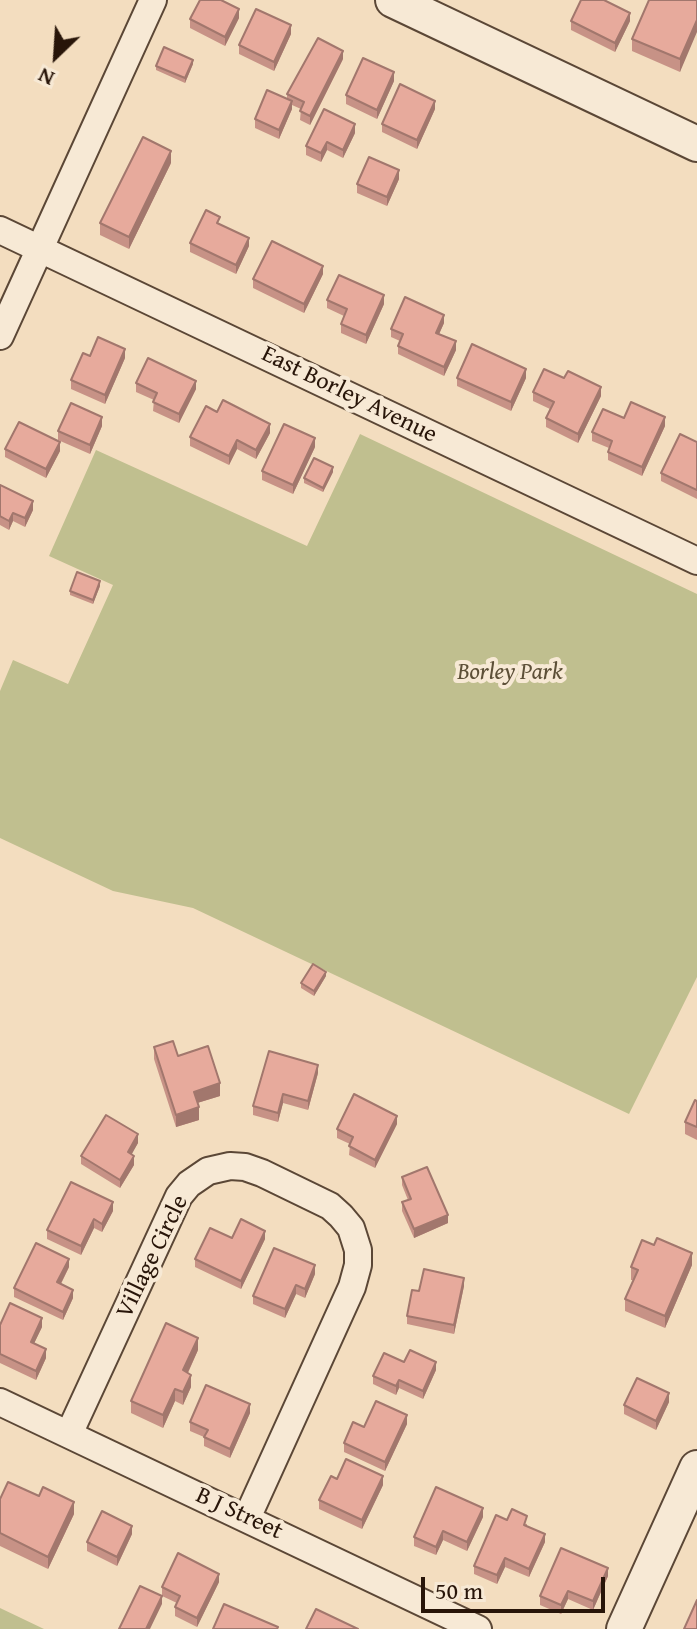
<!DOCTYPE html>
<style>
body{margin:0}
#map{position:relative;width:697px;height:1629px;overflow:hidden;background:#f3ddbf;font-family:"Gentium Book Plus",serif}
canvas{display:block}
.north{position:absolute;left:16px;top:16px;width:80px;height:80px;-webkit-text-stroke:6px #f7e9d5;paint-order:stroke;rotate:205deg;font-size:22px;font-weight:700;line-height:32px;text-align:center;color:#281509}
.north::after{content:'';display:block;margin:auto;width:28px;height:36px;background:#281509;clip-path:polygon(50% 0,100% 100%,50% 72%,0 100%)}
.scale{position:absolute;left:421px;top:1577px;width:184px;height:36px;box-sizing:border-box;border:4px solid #281509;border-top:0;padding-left:10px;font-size:24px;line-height:28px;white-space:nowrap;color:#281509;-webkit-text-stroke:6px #f7e9d5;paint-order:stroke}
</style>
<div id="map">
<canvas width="697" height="1629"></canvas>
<div class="north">N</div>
<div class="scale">50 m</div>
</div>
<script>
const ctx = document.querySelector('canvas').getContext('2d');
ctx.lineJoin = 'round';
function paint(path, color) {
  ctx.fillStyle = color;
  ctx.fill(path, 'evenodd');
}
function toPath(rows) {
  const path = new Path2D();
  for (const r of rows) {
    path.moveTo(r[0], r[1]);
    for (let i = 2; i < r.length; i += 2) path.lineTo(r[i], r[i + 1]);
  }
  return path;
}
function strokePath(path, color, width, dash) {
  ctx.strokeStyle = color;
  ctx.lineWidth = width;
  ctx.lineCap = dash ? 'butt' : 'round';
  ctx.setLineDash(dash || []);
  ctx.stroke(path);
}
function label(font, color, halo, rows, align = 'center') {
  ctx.font = font + ' "Gentium Book Plus",serif';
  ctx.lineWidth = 8;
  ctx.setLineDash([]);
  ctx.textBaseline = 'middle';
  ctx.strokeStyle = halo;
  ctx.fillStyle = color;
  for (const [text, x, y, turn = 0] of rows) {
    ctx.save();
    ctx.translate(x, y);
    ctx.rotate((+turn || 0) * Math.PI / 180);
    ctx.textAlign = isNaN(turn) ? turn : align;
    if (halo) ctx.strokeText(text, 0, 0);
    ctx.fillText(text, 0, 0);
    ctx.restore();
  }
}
paint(toPath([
 [360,434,697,594,697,977,629,1114,193,908,113,891,0,838,0,691,13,660,68,684,113,585,49,556,96,450,307,546],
 [0,1608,44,1629,0,1629]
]), '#c0bf8f');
const minor = toPath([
 [0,230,697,561],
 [0,336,153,0],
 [0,1402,478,1629],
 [69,1434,179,1196,189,1184,208,1171,230,1166,245,1167,262,1173,330,1206,341,1216,351,1228,358,1250,358,1265,352,1287,247,1518]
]);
const tertiary = toPath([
 [393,0,697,144],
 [624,1629,697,1468]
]);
strokePath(minor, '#5b4736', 30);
strokePath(tertiary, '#5b4736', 38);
strokePath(minor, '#f7e9d5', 26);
strokePath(tertiary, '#f7e9d5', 34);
paint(toPath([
 [697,0,680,72,632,51,632,39],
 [239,18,225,46,190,28,190,19],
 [571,21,630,21,615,52,571,30],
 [291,34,274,71,239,54,239,45],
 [343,59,310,125,300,120,301,109,292,105,292,109,279,139,255,128,255,119,287,99,287,94],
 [193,64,185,83,156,70,156,66],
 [394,81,377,119,346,104,346,95],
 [435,109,417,149,382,132,382,124],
 [355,133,343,158,327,150,321,162,306,155,306,146],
 [171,163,129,249,100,235,100,223],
 [399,179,387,206,357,193,357,184],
 [220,224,249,246,236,274,190,252,190,243],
 [323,274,304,313,253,288,253,279],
 [327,300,384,304,366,344,341,333,341,324,344,316,327,308],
 [444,323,439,334,456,350,444,376,398,354,398,346,400,341,391,337,391,329],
 [125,358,105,404,71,389,71,380],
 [457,378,526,378,511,411,457,386],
 [136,383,196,389,179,423,153,411,154,400,136,392],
 [533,392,601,396,578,443,546,427,546,418,550,409,533,401],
 [217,412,270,433,256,459,237,449,229,465,190,446,190,437],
 [624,418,665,426,642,476,608,460,608,452,609,448,592,441,592,432],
 [102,426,90,454,58,440,58,431],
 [697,442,697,499,661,481,661,473],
 [315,447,293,494,262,480,262,471],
 [5,449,60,451,46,478,5,457],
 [333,472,323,492,304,483,304,478],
 [0,485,33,510,25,527,13,521,9,530,0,525],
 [100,586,93,604,70,595,70,591],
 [326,976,314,996,301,988,301,983],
 [154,1047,178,1056,220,1096,197,1103,199,1120,176,1127,154,1059],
 [318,1073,308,1110,283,1103,278,1122,253,1115,253,1106],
 [697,1101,697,1140,685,1134,685,1122],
 [397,1124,375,1168,349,1155,350,1144,337,1138,337,1129],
 [138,1143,131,1154,134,1165,120,1188,81,1164,81,1156],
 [402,1177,448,1223,414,1238,402,1211,402,1202,408,1200,402,1185],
 [113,1211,102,1232,94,1228,81,1255,47,1239,47,1230],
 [232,1238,265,1239,241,1289,195,1267,195,1259],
 [654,1245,692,1265,665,1328,625,1311,625,1299,633,1280,631,1280,631,1267],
 [69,1267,61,1284,73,1298,63,1320,14,1297,14,1288],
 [315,1274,305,1298,296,1294,285,1318,253,1304,253,1296],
 [464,1286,454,1334,407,1324,407,1316,419,1291],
 [0,1325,42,1327,34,1343,46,1358,36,1380,0,1363],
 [198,1350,188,1373,191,1387,183,1405,175,1401,163,1428,131,1413,131,1401],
 [404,1362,436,1370,423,1399,399,1388,396,1395,373,1384,373,1376],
 [669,1402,656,1430,624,1414,624,1405],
 [250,1413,230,1458,204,1446,204,1437,190,1431,190,1422],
 [407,1424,385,1471,344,1452,344,1443,364,1427],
 [337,1479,383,1485,362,1529,319,1509,319,1500],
 [0,1499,74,1514,48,1569,0,1546],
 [483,1517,467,1551,443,1540,436,1555,414,1546,414,1537],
 [507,1520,527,1524,527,1526,545,1542,529,1577,505,1567,497,1584,474,1574,474,1566],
 [132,1534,117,1566,87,1551,87,1542],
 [608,1576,593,1610,568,1599,561,1614,540,1605,540,1596],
 [219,1582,197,1627,175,1616,175,1607,177,1603,162,1596,162,1604,162,1587]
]), '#c79286');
paint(toPath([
 [239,9,239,18,225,46,225,37],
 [630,13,630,21,615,52,615,43],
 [697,20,697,32,680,72,680,59],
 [291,25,291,34,274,71,274,62],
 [343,51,343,59,310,125,310,116],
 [193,60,193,64,185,83,185,78],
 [394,72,394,81,377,119,377,110],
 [292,101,292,109,279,139,279,130],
 [435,101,435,109,417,149,417,140],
 [355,124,355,133,343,158,343,150],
 [327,142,327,150,321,162,321,153],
 [171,151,171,163,129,249,129,237],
 [399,170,399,179,387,206,387,197],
 [249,238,249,246,236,274,236,265],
 [323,266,323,274,304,313,304,304],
 [384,295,384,304,366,344,366,335],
 [444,315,444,323,436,341,436,333],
 [456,341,456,350,444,376,444,367],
 [125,349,125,358,105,404,105,395],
 [526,369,526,378,511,411,511,402],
 [196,381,196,389,179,423,179,414],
 [601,387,601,396,578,443,578,434],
 [102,417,102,426,90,454,90,445],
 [665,417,665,426,642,476,642,467],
 [270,424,270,433,256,459,256,450],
 [315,438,315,447,293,494,293,485],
 [237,440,237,449,229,465,229,456],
 [60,442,60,451,46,478,46,469],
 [333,467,333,472,323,492,323,488],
 [33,501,33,510,25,527,25,518],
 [13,513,13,521,9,530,9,521],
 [100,581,100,586,93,604,93,600],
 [326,972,326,976,314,996,314,991],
 [318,1065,318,1073,308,1110,308,1101],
 [220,1083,220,1096,194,1104,194,1092],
 [283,1094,283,1103,278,1122,278,1113],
 [199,1107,199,1120,176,1127,176,1115],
 [397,1116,397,1124,375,1168,375,1160],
 [138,1134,138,1143,128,1161,128,1152],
 [134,1156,134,1165,120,1188,120,1180],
 [113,1202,113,1211,102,1232,102,1224],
 [448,1215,448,1223,414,1238,414,1229],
 [94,1219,94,1228,81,1255,81,1246],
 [265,1231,265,1239,241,1289,241,1281],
 [692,1253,692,1265,665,1328,665,1316],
 [69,1259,69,1267,57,1291,57,1282],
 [315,1265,315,1274,305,1298,305,1289],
 [464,1278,464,1286,454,1334,454,1325],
 [296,1285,296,1294,285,1318,285,1309],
 [73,1290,73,1298,63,1320,63,1312],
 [42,1318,42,1327,31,1350,31,1342],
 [198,1338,198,1350,183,1383,183,1370],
 [46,1349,46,1358,36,1380,36,1371],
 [436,1362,436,1370,423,1399,423,1391],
 [191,1375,191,1387,183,1405,183,1392],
 [399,1380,399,1388,396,1395,396,1386],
 [175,1389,175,1401,163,1428,163,1415],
 [669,1393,669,1402,656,1430,656,1421],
 [250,1404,250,1413,230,1458,230,1449],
 [407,1415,407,1424,385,1471,385,1462],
 [383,1476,383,1485,362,1529,362,1520],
 [74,1502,74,1514,48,1569,48,1557],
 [483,1508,483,1517,467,1551,467,1542],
 [132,1526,132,1534,117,1566,117,1557],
 [443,1531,443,1540,436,1555,436,1547],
 [545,1534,545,1542,529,1577,529,1569],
 [505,1558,505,1567,497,1584,497,1575],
 [608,1568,608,1576,593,1610,593,1601],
 [219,1574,219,1582,197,1627,197,1618],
 [568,1591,568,1599,561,1614,561,1605],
 [162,1596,162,1604,150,1629,146,1629]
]), '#a2776d');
const building = toPath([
 [200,0,221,0,239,9,225,37,190,19,200,0],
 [581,0,604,0,630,13,615,43,571,21,581,0],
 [649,0,697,0,697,20,680,59,632,39,649,0],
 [256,9,291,25,274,62,239,45,256,9],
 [318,38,343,51,310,116,300,111,304,102,287,94,318,38],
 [164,47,193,60,185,78,156,66,164,47],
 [363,58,394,72,377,110,346,95,363,58],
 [400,84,435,101,417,140,382,124,400,84],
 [267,90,292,101,279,130,255,119,267,90],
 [324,109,355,124,343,150,327,142,321,153,306,146,324,109],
 [143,137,171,151,129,237,100,223,143,137],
 [369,157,399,170,387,197,357,184,369,157],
 [206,210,220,217,217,223,249,238,236,265,190,243,206,210],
 [272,241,323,266,304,304,253,279,272,241],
 [339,275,384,295,366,335,341,324,347,309,327,300,339,275],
 [405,297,444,315,436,333,456,341,444,367,398,346,403,334,391,329,405,297],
 [98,337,125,349,105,395,71,380,83,353,90,356,98,337],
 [472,344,526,369,511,402,457,378,472,344],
 [148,358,196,381,179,414,153,402,157,393,136,383,148,358],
 [544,369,564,378,568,371,601,387,578,434,546,418,554,402,533,392,544,369],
 [223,400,270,424,256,450,237,440,229,456,190,437,206,406,217,412,223,400],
 [631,402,665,417,642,467,608,452,612,441,592,432,603,409,624,418,631,402],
 [71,403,102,417,90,445,58,431,71,403],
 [19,422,60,442,46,469,5,449,19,422],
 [284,424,315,438,293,485,262,471,284,424],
 [680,434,697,442,697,490,661,473,680,434],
 [314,458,333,467,323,488,304,478,314,458],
 [0,485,33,501,25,518,13,513,9,521,0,516,0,485],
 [77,572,100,581,93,600,70,591,77,572],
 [313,964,326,972,314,991,301,983,313,964],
 [173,1041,178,1056,208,1046,220,1083,194,1092,199,1107,176,1115,154,1047,173,1041],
 [269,1051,318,1065,308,1101,283,1094,278,1113,253,1106,269,1051],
 [354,1094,397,1116,375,1160,349,1146,353,1137,337,1129,354,1094],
 [695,1100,697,1101,697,1127,685,1122,695,1100],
 [106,1115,138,1134,128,1152,134,1156,120,1180,81,1156,106,1115],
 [427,1167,448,1215,414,1229,402,1202,411,1199,402,1177,427,1167],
 [71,1182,113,1202,102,1224,94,1219,81,1246,47,1230,71,1182],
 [241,1219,265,1231,241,1281,195,1259,210,1228,232,1238,241,1219],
 [657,1238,692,1253,665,1316,625,1299,638,1270,631,1267,642,1240,654,1245,657,1238],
 [36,1243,69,1259,57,1282,73,1290,63,1312,14,1288,36,1243],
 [274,1248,315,1265,305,1289,296,1285,285,1309,253,1296,274,1248],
 [424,1269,464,1278,454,1325,407,1316,412,1290,419,1291,424,1269],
 [10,1303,42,1318,31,1342,46,1349,36,1371,0,1354,0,1325,10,1303],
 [166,1323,198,1338,183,1370,191,1375,183,1392,175,1389,163,1415,131,1401,166,1323],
 [410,1350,436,1362,423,1391,399,1380,396,1386,373,1376,384,1353,404,1362,410,1350],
 [637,1378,669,1393,656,1421,624,1405,637,1378],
 [206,1385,250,1404,230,1449,204,1437,208,1430,190,1422,206,1385],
 [376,1401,407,1415,385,1462,344,1443,353,1422,364,1427,376,1401],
 [346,1459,383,1476,362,1520,319,1500,331,1476,337,1479,346,1459],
 [8,1482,39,1496,43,1487,74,1502,48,1557,0,1533,0,1499,8,1482],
 [436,1487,483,1508,467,1542,443,1531,436,1547,414,1537,436,1487],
 [512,1509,527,1516,524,1525,545,1534,529,1569,505,1558,497,1575,474,1566,496,1515,507,1520,512,1509],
 [102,1511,132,1526,117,1557,87,1542,102,1511],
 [561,1548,608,1568,593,1601,568,1591,561,1605,540,1596,561,1548],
 [178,1553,219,1574,197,1618,175,1607,180,1596,162,1587,178,1553],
 [140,1586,162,1596,146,1629,119,1629,140,1586],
 [697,1600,697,1629,684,1629,697,1600],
 [224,1604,278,1627,277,1629,213,1629,224,1604],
 [316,1609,358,1629,306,1629,316,1609]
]);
paint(building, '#e7aa9c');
strokePath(building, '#a2776d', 2);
label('24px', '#281509', '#f7e9d5', [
 ["East Borley Avenue",349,395,26],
 ["Village Circle",153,1257,-64],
 ["B J Street",239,1514,25]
]);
label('italic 24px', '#5d5038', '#f7e9d5', [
 ["Borley Park",510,673]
]);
</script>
